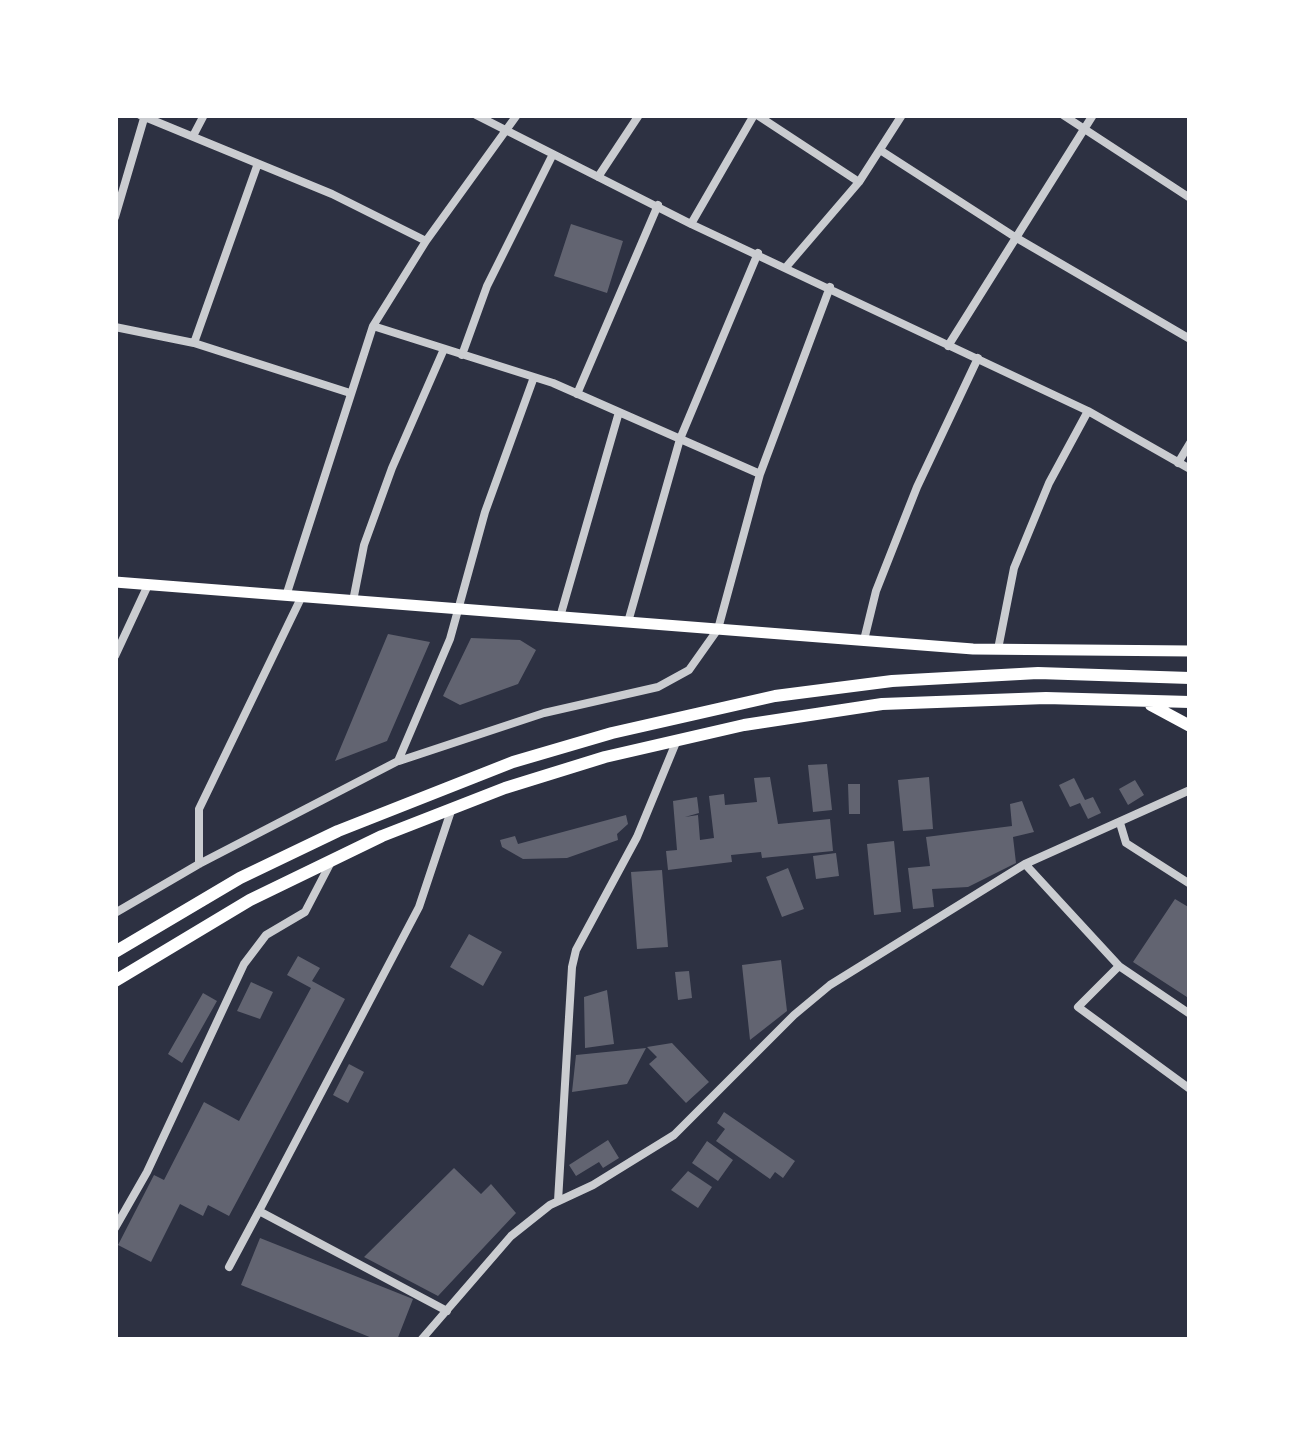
<!DOCTYPE html>
<style>
body{margin:0}
#map{position:relative;width:1305px;height:1455px;overflow:hidden;background:#2d3142;font-family:"PT Sans Narrow",sans-serif}
canvas{display:block}
.frame{position:absolute;inset:0;border:118px solid #fff;pointer-events:none}
</style>
<div id="map">
<canvas width="1305" height="1455"></canvas>
<div class="frame"></div>
</div>
<script>
const ctx = document.querySelector('canvas').getContext('2d');
ctx.lineJoin = 'round';
function paint(path, color) {
  ctx.fillStyle = color;
  ctx.fill(path, 'evenodd');
}
function toPath(rows) {
  const path = new Path2D();
  for (const r of rows) {
    path.moveTo(r[0], r[1]);
    for (let i = 2; i < r.length; i += 2) path.lineTo(r[i], r[i + 1]);
  }
  return path;
}
function strokePath(path, color, width, dash) {
  ctx.strokeStyle = color;
  ctx.lineWidth = width;
  ctx.lineCap = dash ? 'butt' : 'round';
  ctx.setLineDash(dash || []);
  ctx.stroke(path);
}
paint(toPath([
 [571,224,623,241,607,293,554,276],
 [388,634,430,642,387,741,335,761],
 [471,638,520,640,536,650,518,684,460,705,443,696],
 [827,764,832,810,813,812,808,765],
 [770,777,778,824,830,819,833,851,762,858,761,852,731,855,732,862,668,870,666,851,677,850,673,801,697,797,699,813,685,817,698,815,700,840,714,838,709,796,724,794,725,805,757,802,754,778],
 [929,777,933,829,903,831,898,780],
 [1074,778,1085,800,1093,797,1101,813,1088,819,1080,803,1070,807,1059,785],
 [1135,780,1144,795,1128,805,1119,789],
 [848,784,860,784,860,814,849,814],
 [1022,801,1034,832,1013,837,1016,863,968,887,932,889,934,907,913,909,908,868,930,866,926,837,1012,826,1010,804],
 [626,815,628,824,617,834,618,840,567,858,523,859,502,847,500,840,515,836,518,844],
 [894,841,901,912,874,915,867,844],
 [836,853,839,876,816,879,813,856],
 [788,868,804,909,782,917,766,877],
 [662,870,668,947,637,949,631,872],
 [1175,899,1190,908,1190,999,1133,962],
 [469,934,502,952,483,986,450,967],
 [298,956,320,968,312,981,345,999,229,1216,208,1205,203,1216,180,1204,151,1262,118,1245,154,1175,164,1180,204,1102,239,1121,311,988,287,975],
 [781,960,787,1011,750,1040,742,965],
 [689,971,692,998,678,1000,675,972],
 [251,982,273,992,260,1019,237,1011],
 [607,990,614,1044,585,1048,584,997],
 [203,993,217,1001,182,1063,168,1054],
 [672,1043,709,1082,686,1103,649,1064,657,1057,647,1047],
 [646,1048,627,1084,572,1092,576,1055],
 [349,1064,364,1072,348,1103,333,1095],
 [724,1112,795,1161,783,1178,775,1172,770,1179,716,1141,725,1129,717,1123],
 [608,1140,619,1158,603,1168,599,1162,576,1176,569,1165],
 [707,1141,733,1160,718,1181,692,1163],
 [454,1168,481,1194,491,1184,516,1213,438,1296,364,1257],
 [688,1171,712,1187,698,1208,671,1190],
 [260,1238,413,1299,397,1340,377,1340,241,1285]
]), '#626471');
strokePath(toPath([
 [140,115,332,194,426,241],
 [476,115,691,224,1088,411,1190,469],
 [757,115,859,182],
 [1063,115,1190,198],
 [193,136,204,115],
 [880,150,1015,237,1190,339],
 [598,177,639,115],
 [115,217,145,115],
 [691,224,754,115],
 [787,266,859,182,902,115],
 [373,326,553,383,760,474],
 [115,327,194,343,350,393],
 [194,343,257,166],
 [948,346,1093,115],
 [462,355,487,286,553,154],
 [577,394,658,205],
 [1178,463,1190,443],
 [286,596,373,326,426,241,517,115],
 [353,601,364,545,392,468,444,349],
 [560,617,619,412],
 [628,622,680,439,758,253],
 [864,640,876,591,917,487,978,358],
 [998,649,1014,568,1049,483,1088,411],
 [115,656,148,585],
 [399,761,544,713,658,687,689,670,718,629,760,474,830,287],
 [1120,823,1126,843,1190,884],
 [199,864,199,809,301,598],
 [1025,864,1119,966,1190,1014],
 [115,913,199,864,398,761,450,639,485,512,534,377],
 [1119,966,1078,1007,1190,1089],
 [558,1201,572,967,576,950,637,837,677,740],
 [115,1228,147,1172,244,964,266,935,305,912,330,864],
 [229,1267,259,1211],
 [447,1311,259,1211,419,907,452,808],
 [421,1340,511,1236,550,1205,593,1185,674,1135,794,1015,830,985,1025,864,1190,790]
]), '#caccd0', 8);
strokePath(toPath([
 [115,582,973,649,1190,651]
]), '#fff', 11);
strokePath(toPath([
 [1151,705,1190,726],
 [115,952,240,878,338,831,513,762,612,733,775,696,892,681,1038,673,1190,678],
 [115,981,250,900,382,836,505,788,605,757,744,725,882,704,1046,698,1190,702]
]), '#fff', 12);
</script>
